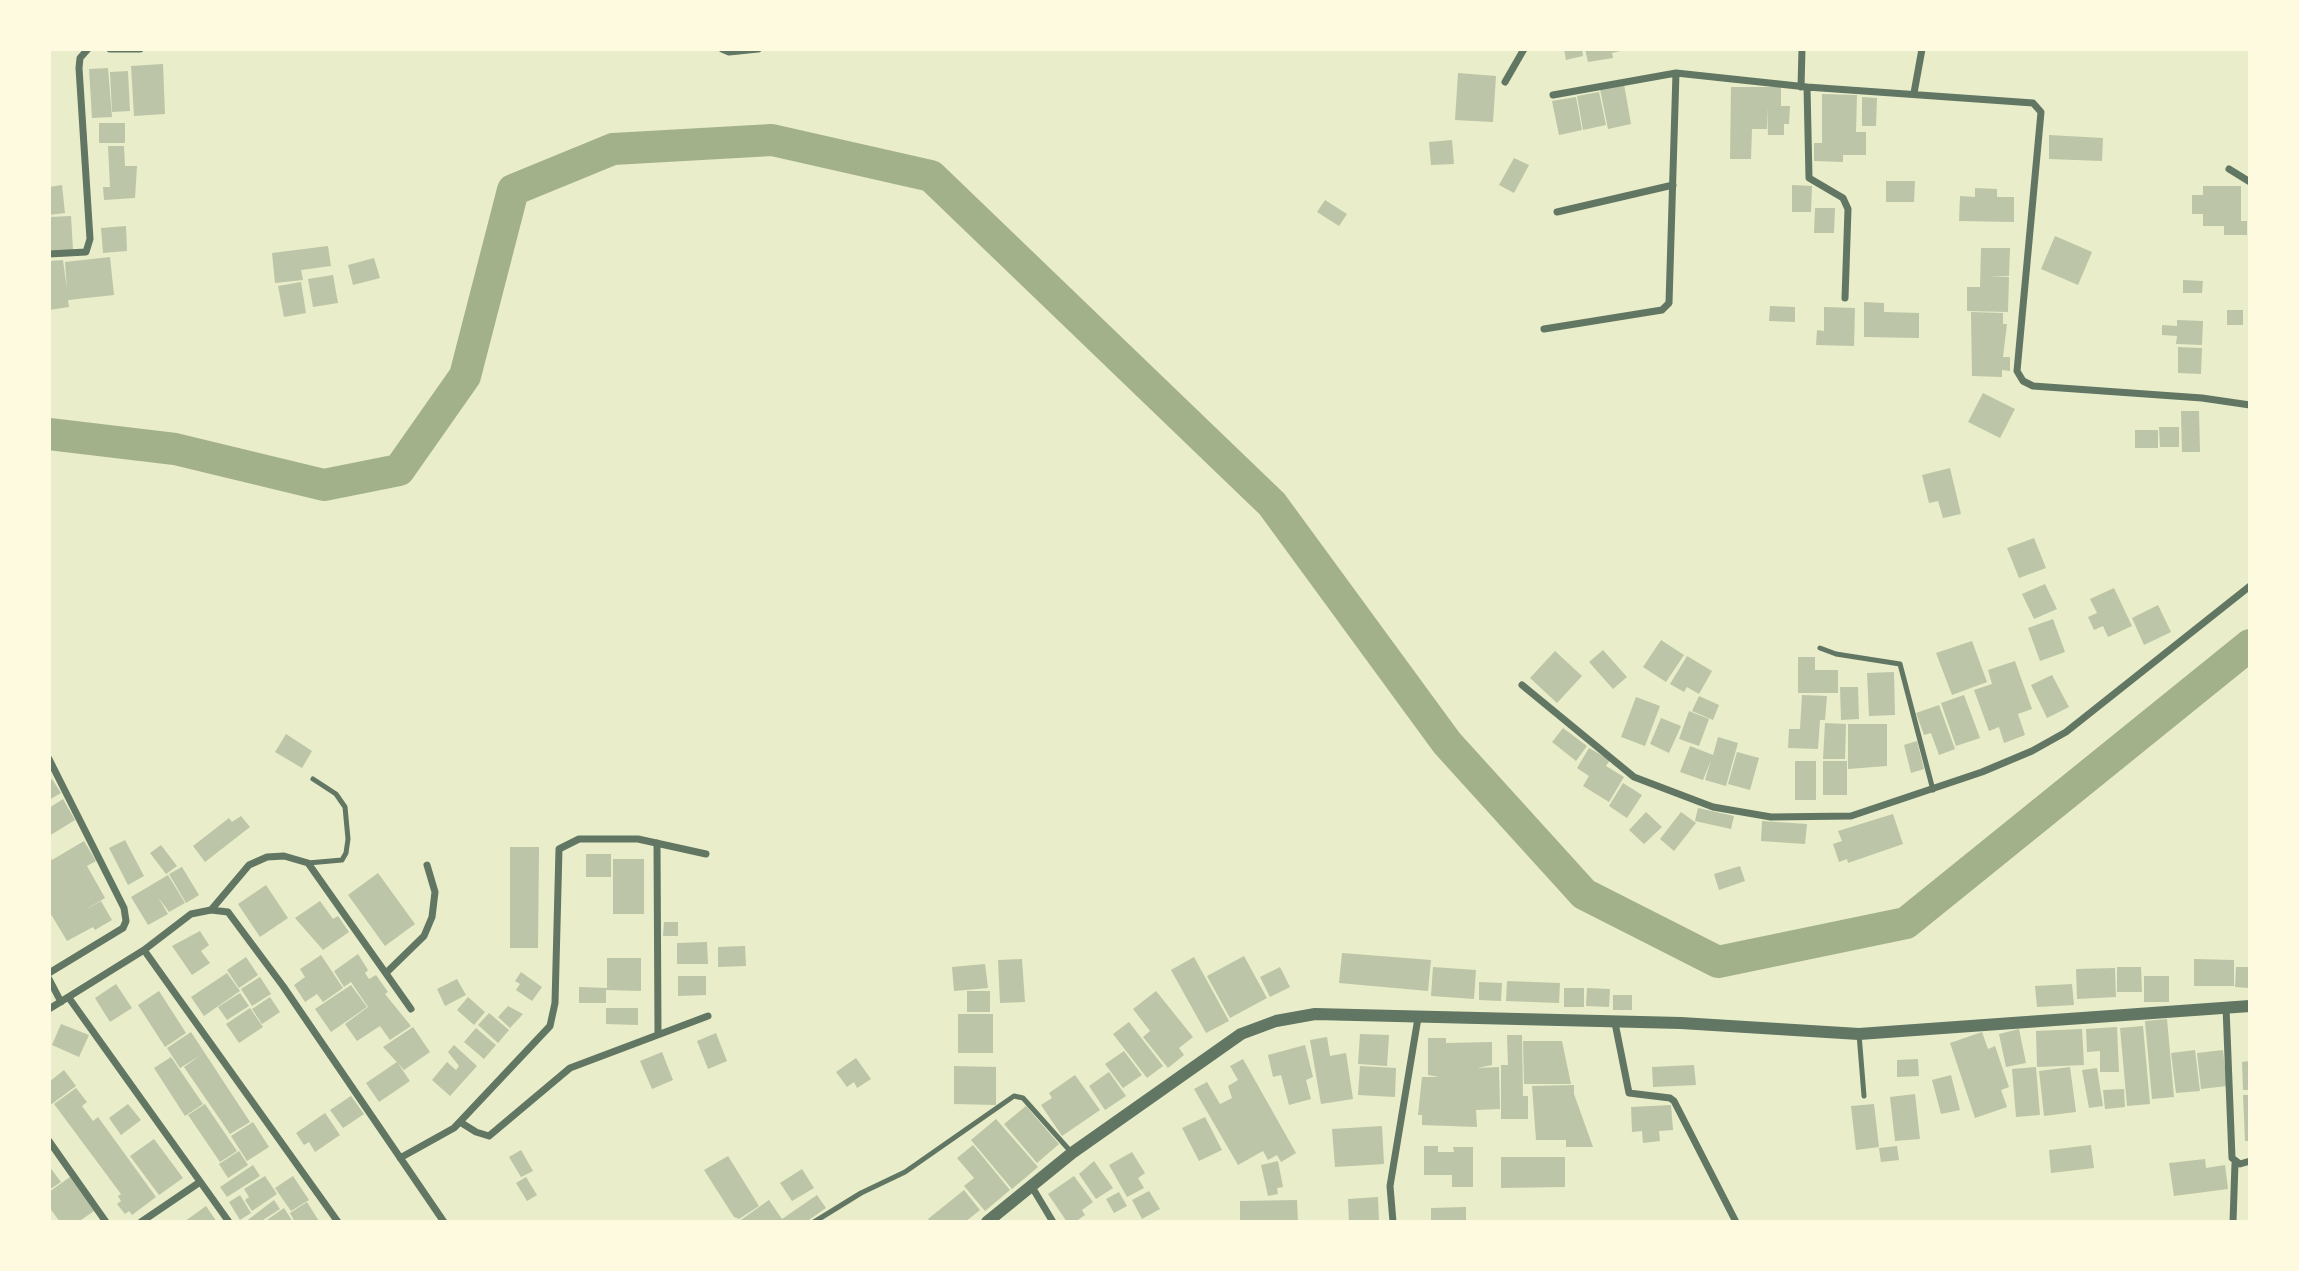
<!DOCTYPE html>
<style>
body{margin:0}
#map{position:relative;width:2299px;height:1271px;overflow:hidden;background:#e9edc9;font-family:Quicksand,sans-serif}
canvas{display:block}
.frame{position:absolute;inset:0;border:51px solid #fefae0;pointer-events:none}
</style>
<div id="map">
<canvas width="2299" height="1271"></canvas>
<div class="frame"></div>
</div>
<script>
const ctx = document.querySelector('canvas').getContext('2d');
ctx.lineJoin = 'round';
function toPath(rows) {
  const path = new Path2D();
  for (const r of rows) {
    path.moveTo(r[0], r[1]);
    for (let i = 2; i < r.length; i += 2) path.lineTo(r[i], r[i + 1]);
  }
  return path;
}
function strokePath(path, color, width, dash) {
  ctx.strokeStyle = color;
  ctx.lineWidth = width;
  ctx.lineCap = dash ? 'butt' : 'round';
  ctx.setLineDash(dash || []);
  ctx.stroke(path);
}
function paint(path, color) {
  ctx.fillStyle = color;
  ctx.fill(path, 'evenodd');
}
strokePath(toPath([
 [49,434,175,449,324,485,399,470,465,376,513,190,613,149,772,140,931,176,1272,504,1447,743,1584,894,1718,962,1906,923,2250,645]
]), '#a3b18a', 32);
paint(toPath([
 [1564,49,1582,49,1583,56,1566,60],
 [1585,49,1624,49,1624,50,1612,53,1613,58,1588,62],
 [163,64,165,114,134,116,131,66],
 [108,68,112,117,92,118,89,69],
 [128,71,130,111,112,112,110,72],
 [1458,73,1496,76,1493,122,1455,120],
 [1624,84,1631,124,1608,129,1600,89],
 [1731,87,1781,87,1781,106,1790,106,1789,124,1784,124,1784,135,1768,135,1767,106,1767,129,1752,129,1751,159,1730,159],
 [1599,92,1606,125,1583,130,1577,96],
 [1822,94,1857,95,1856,132,1866,132,1866,155,1843,155,1843,162,1814,161,1814,143,1822,143],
 [1576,97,1582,130,1559,135,1552,101],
 [1862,97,1877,98,1876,126,1862,126],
 [99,123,125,123,125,143,99,143],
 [2049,135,2103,138,2102,161,2049,159],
 [1452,140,1454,164,1431,165,1429,142],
 [108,146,124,146,125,166,137,166,135,198,104,200,103,187,110,187],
 [1514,158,1529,165,1514,193,1499,185],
 [1886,181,1915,181,1914,202,1886,202],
 [62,185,65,213,49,215,49,187],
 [1792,185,1812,186,1811,212,1792,212],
 [2203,186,2241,186,2241,221,2247,221,2247,235,2224,235,2224,226,2203,226,2203,214,2192,214,2192,195,2203,195],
 [1975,188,1997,189,1997,197,2014,197,2014,222,1959,221,1960,196,1975,197],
 [1325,200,1347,214,1339,226,1317,212],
 [1815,208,1835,208,1834,233,1814,233],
 [71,216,73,250,49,251,49,217],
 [126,226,127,251,103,253,101,228],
 [2055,236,2092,252,2078,285,2041,269],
 [328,246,331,266,301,270,303,280,275,283,272,253],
 [1981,248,2010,248,2009,276,1989,276,2009,277,2008,312,1967,311,1967,287,1980,287],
 [110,257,114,295,68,300,69,307,49,310,49,261,63,260,67,289,65,262],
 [374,258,380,278,353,285,348,265],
 [333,275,338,303,313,307,308,279],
 [2183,280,2203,281,2202,293,2183,293],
 [301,282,306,313,284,317,278,286],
 [1864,302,1884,303,1884,312,1919,313,1919,338,1864,337],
 [1770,306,1795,307,1795,322,1769,321],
 [1824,307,1855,308,1854,346,1816,345,1817,330,1824,331],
 [2227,310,2243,310,2243,325,2227,325],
 [1971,312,2003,313,2003,324,2007,324,2003,357,2010,357,2010,371,2002,370,2002,377,1972,376],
 [2177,320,2203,321,2202,345,2176,344,2177,336,2162,335,2162,325,2177,326],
 [2178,347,2202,348,2201,374,2178,373],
 [1983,393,2015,409,2000,438,1968,422],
 [2181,411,2199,411,2200,452,2182,452],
 [2159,427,2179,427,2179,447,2160,447],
 [2135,430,2158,430,2158,448,2135,448],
 [1950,468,1961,514,1943,518,1938,501,1929,503,1922,475],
 [2034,538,2046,568,2019,578,2007,548],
 [2045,584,2057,609,2034,619,2022,594],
 [2114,588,2132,626,2108,637,2103,626,2094,630,2088,617,2097,613,2090,599],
 [2158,605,2171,632,2144,645,2132,618],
 [2053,619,2065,652,2040,661,2028,628],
 [1661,640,1684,655,1666,682,1643,667],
 [1972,641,1987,682,1952,695,1936,653],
 [1603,650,1627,677,1613,689,1589,662],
 [1555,651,1582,676,1557,703,1530,678],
 [1687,656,1712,671,1699,694,1687,687,1684,692,1670,684],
 [1798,657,1815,657,1815,670,1838,670,1838,693,1798,693],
 [2015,661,2032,709,2018,714,2025,735,2004,743,1999,727,1989,731,1974,690,1992,684,1988,670],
 [1894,672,1895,715,1869,716,1867,673],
 [2052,675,2069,707,2047,718,2031,685],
 [1840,687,1858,687,1859,719,1841,720],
 [1802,695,1827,696,1825,720,1820,720,1818,749,1788,748,1789,729,1800,729],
 [1964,695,1980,738,1956,746,1941,703],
 [1699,696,1719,705,1713,720,1692,711],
 [1636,697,1660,706,1645,746,1621,737],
 [1939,705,1955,749,1939,755,1931,733,1924,735,1916,713],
 [1689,711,1709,719,1699,746,1679,739],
 [1661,718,1681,726,1669,753,1650,744],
 [1825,723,1846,724,1845,759,1823,759],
 [1848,724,1887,724,1887,766,1848,769],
 [1563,728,1587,746,1576,761,1552,742],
 [286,734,312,751,302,768,275,752],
 [1718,737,1738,743,1726,786,1705,780,1711,760,1703,780,1680,772,1690,746,1713,755],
 [1917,741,1924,769,1911,773,1904,745],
 [1589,748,1610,760,1606,766,1624,777,1609,802,1583,786,1589,776,1577,768],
 [1737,752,1759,758,1750,790,1728,784],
 [1795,761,1816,761,1816,800,1795,800],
 [1823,761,1847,761,1847,795,1823,795],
 [52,779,61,793,49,800,49,781],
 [1623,783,1642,795,1627,818,1609,806],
 [63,799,75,820,49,836,49,808],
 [1698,808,1734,816,1731,829,1695,821],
 [1646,812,1662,827,1644,844,1629,830],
 [1681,812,1696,823,1674,851,1660,839],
 [1893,814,1903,844,1848,863,1847,859,1839,862,1833,844,1842,841,1838,831],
 [241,816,250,827,205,862,193,846,229,818,232,822],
 [1762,821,1807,824,1805,844,1761,841],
 [125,840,144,876,128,885,109,848],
 [84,841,96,861,87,866,105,898,83,911,101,901,112,920,95,930,93,927,67,941,49,911,49,855,52,860],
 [161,845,177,866,166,874,150,853],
 [510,847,539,847,538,948,510,948],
 [586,854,611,854,611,877,586,877],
 [613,859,644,859,644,914,613,914],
 [1740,866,1745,881,1719,890,1714,874],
 [182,867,199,895,186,903,169,874],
 [378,873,415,924,385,946,348,895],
 [168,875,185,903,169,912,158,897,168,914,148,925,131,897],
 [266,885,288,918,260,937,238,904],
 [320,901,333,919,338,916,349,932,323,950,295,918],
 [664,922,678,922,678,936,663,936],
 [200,931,209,945,201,951,210,963,192,975,172,946],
 [707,942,708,964,677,964,677,943],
 [745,946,746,966,718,967,718,947],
 [1342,953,1431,960,1428,991,1339,983],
 [358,954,368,970,365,973,369,979,376,975,388,992,385,994,411,1026,390,1040,380,1026,357,1041,345,1024,368,1007,351,982,344,987,334,971],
 [321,955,343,988,323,1002,317,994,305,1002,294,985,305,977,300,969],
 [1244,956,1267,998,1230,1018,1207,976],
 [246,957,258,975,239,988,227,970],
 [1194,957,1229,1021,1206,1033,1171,970],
 [607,958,641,958,641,991,606,990,606,1003,579,1003,579,987,607,988],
 [1022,959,1025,1002,1000,1003,998,960],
 [2194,959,2234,960,2234,986,2194,986],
 [985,964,988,988,954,991,952,967],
 [1280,967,1290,987,1270,997,1260,977],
 [1433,967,1476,970,1474,999,1431,996],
 [2117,967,2141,967,2142,992,2117,992],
 [2236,967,2250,967,2249,988,2235,987],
 [2115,968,2116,997,2077,999,2076,969],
 [521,972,542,987,532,1001,516,990,520,984,515,981],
 [227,973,240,991,204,1016,191,997],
 [678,976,706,976,706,995,678,996],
 [2144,976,2169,976,2169,1002,2144,1002],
 [260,977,271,994,252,1006,241,989],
 [457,979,466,995,445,1006,437,989],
 [1507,981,1560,983,1559,1003,1506,1001],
 [1479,982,1502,983,1501,1001,1479,1000],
 [116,984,132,1008,110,1022,95,998],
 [2072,984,2074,1005,2037,1007,2035,986],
 [351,985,367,1007,331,1032,315,1009],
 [1564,988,1584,988,1584,1007,1564,1007],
 [1587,988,1610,989,1609,1007,1586,1006],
 [159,991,186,1033,165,1047,138,1005],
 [967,991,990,991,990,1012,967,1012],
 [1156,991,1193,1037,1179,1048,1184,1055,1168,1068,1143,1037,1150,1031,1133,1009],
 [240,993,249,1006,227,1020,218,1007],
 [1613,995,1632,995,1632,1010,1613,1010],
 [270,997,280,1012,262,1024,252,1009],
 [468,997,485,1012,474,1025,457,1010],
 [508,1006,523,1014,510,1028,498,1017],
 [250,1008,263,1027,239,1043,226,1024],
 [606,1008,638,1008,638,1025,606,1024],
 [489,1013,509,1030,498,1043,478,1025],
 [958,1014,993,1014,993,1053,958,1053],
 [2167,1019,2174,1097,2152,1099,2145,1021],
 [1129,1022,1163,1066,1147,1078,1113,1034],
 [61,1024,89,1035,79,1057,52,1045],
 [2143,1026,2150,1104,2127,1106,2120,1028],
 [413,1027,430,1052,404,1070,383,1047],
 [2117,1027,2119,1072,2100,1072,2100,1051,2087,1052,2086,1029],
 [476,1028,496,1045,484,1059,464,1042],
 [2019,1029,2026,1063,2006,1067,1999,1034],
 [2082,1029,2084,1065,2037,1067,2036,1031],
 [191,1032,250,1122,230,1134,184,1067,201,1055,180,1068,167,1048],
 [1982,1032,1988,1049,1995,1046,2009,1087,2001,1090,2007,1107,1975,1118,1950,1043],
 [716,1033,727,1061,708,1069,697,1041],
 [1360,1034,1389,1035,1387,1066,1358,1064],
 [1507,1035,1522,1035,1523,1096,1528,1096,1528,1119,1501,1119,1501,1065,1508,1065],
 [1327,1037,1330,1056,1346,1053,1353,1099,1321,1104,1310,1040],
 [1428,1038,1446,1038,1446,1043,1492,1042,1492,1065,1477,1068,1499,1067,1500,1109,1476,1110,1477,1127,1422,1125,1422,1115,1418,1115,1422,1077,1439,1077,1428,1075],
 [1523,1041,1562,1041,1571,1084,1524,1084],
 [454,1045,477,1066,450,1096,432,1080,447,1062,456,1070,459,1066,448,1052],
 [1305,1045,1313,1077,1306,1080,1311,1099,1289,1105,1281,1075,1273,1077,1268,1055],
 [2195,1050,2200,1091,2176,1093,2171,1053],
 [2223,1050,2227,1086,2201,1089,2197,1053],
 [1124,1051,1142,1075,1123,1088,1105,1064],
 [662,1052,673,1080,652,1089,640,1061],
 [171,1057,203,1104,185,1116,154,1068],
 [856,1058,871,1079,857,1088,854,1082,847,1087,836,1072],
 [1243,1059,1296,1153,1281,1162,1277,1155,1268,1160,1263,1151,1238,1165,1194,1089,1207,1082,1220,1104,1232,1098,1228,1086,1238,1080,1230,1066],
 [1918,1059,1919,1076,1897,1077,1897,1060],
 [2250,1061,2250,1090,2243,1090,2242,1062],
 [397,1062,410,1081,379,1102,366,1083],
 [1694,1065,1696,1085,1653,1087,1652,1067],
 [954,1066,996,1067,996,1105,954,1104],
 [1360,1066,1396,1068,1395,1097,1358,1095],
 [2036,1067,2040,1115,2016,1117,2012,1069],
 [2070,1067,2076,1112,2044,1116,2039,1071],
 [2097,1068,2103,1106,2089,1108,2082,1070],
 [64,1070,76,1086,49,1106,49,1082],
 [1109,1072,1126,1096,1105,1110,1089,1086],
 [1075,1075,1100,1110,1062,1136,1041,1105,1052,1098,1049,1093],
 [1951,1075,1960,1110,1941,1114,1932,1080],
 [1574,1085,1574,1094,1593,1147,1566,1147,1566,1140,1536,1140,1532,1086],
 [76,1088,87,1102,82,1106,93,1121,98,1117,156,1197,132,1215,129,1211,125,1214,117,1204,121,1201,118,1196,121,1194,54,1104],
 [2124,1089,2125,1107,2105,1109,2103,1090],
 [1915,1094,1920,1139,1895,1141,1890,1097],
 [2243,1095,2250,1095,2250,1141,2245,1141],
 [351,1096,364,1114,343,1128,330,1110],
 [128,1104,141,1120,121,1135,109,1118],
 [205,1104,237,1151,220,1162,188,1115],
 [1874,1104,1879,1147,1856,1150,1851,1106],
 [1671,1105,1673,1130,1659,1131,1660,1141,1643,1143,1642,1131,1632,1132,1631,1107],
 [1026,1106,1059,1144,1037,1163,1004,1124],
 [325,1113,340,1135,315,1152,309,1142,304,1145,296,1133],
 [1205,1117,1222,1150,1199,1161,1182,1128],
 [996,1119,1038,1167,1012,1189,971,1140],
 [253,1122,269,1147,247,1161,231,1136],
 [1382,1126,1384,1164,1335,1167,1332,1129],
 [154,1139,183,1178,159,1195,130,1156],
 [973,1145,1010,1190,985,1211,964,1186,974,1178,957,1158],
 [2091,1145,2094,1168,2051,1173,2049,1150],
 [1424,1146,1438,1146,1438,1152,1454,1152,1453,1147,1473,1147,1473,1187,1452,1187,1452,1175,1424,1175],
 [1897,1146,1899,1160,1881,1162,1879,1148],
 [521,1150,533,1171,521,1177,509,1157],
 [239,1151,248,1165,228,1178,219,1164],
 [1132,1152,1145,1173,1138,1178,1144,1188,1127,1197,1109,1165],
 [728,1156,759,1206,739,1219,734,1217,704,1170],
 [1501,1157,1565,1157,1565,1187,1501,1188],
 [2205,1159,2206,1168,2225,1165,2228,1189,2174,1196,2169,1163],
 [1094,1161,1113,1188,1096,1199,1079,1174],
 [1278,1161,1283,1187,1277,1188,1278,1194,1268,1196,1261,1165],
 [253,1165,260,1176,227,1197,220,1187],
 [49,1166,61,1182,49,1190],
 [802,1169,814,1188,792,1201,780,1183],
 [265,1176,277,1194,252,1211,245,1200,249,1197,244,1189],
 [293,1176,309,1200,291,1211,275,1188],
 [1074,1176,1093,1202,1082,1210,1085,1215,1075,1222,1067,1222,1048,1194],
 [70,1177,94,1211,78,1222,60,1222,49,1207,49,1192],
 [526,1177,537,1195,527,1201,516,1183],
 [964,1190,980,1210,965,1222,931,1222,928,1219],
 [1149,1191,1160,1209,1142,1219,1132,1200],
 [1119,1192,1127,1206,1114,1213,1106,1199],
 [240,1195,251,1213,240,1220,229,1202],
 [817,1195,826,1208,806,1222,738,1222,769,1200,782,1219],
 [1378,1197,1379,1222,1349,1222,1348,1199],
 [274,1200,280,1209,260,1222,245,1222],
 [1297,1200,1298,1222,1240,1222,1240,1201],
 [307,1202,317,1218,320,1222,295,1222,290,1213],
 [206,1206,217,1222,183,1222,188,1219],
 [1466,1207,1466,1222,1431,1222,1431,1208],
 [284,1208,293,1222,264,1222]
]), '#bcc5a7');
strokePath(toPath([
 [1820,648,1836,654,1900,664,1933,790],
 [308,863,342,860,346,853,348,839,345,807,336,794,313,779],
 [1859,1034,1864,1096],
 [814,1222,861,1193,905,1172,1014,1096,1023,1098,1072,1153]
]), '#617663', 5);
strokePath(toPath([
 [110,49,140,49],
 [722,49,729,52,758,49],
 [1505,82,1524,49],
 [1801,87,1802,49],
 [1914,93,1922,49],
 [1553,95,1676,73,1807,87],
 [2229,169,2250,182],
 [1557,212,1673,185],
 [49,254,86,252,90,239,79,68,80,58,88,49],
 [1845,298,1848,209,1843,198,1809,178,1807,87,2033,103,2041,112,2017,371,2023,381,2033,386,2202,398,2250,405],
 [1544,329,1662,310,1669,303,1676,73],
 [1522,685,1634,777,1713,807,1771,817,1851,816,1982,772,2032,751,2066,732,2250,586],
 [49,759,124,908,126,921,123,928,49,973],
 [657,843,658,1034],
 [211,910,249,865,267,857,284,856,308,863,411,1009],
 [144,950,338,1222],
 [386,973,424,936,432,917,435,892,427,865],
 [49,979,61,1002],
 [69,998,229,1222],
 [2226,1007,2232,1158,2240,1164,2250,1161],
 [49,1009,144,950,191,914,211,910,228,912,283,986,444,1222],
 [1615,1023,1629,1093,1670,1098,1674,1101,1736,1222],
 [460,1122,476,1132,489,1136,570,1068,708,1016],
 [49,1141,106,1222],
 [400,1158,454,1128,550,1026,555,1003,559,849,579,839,638,839,706,854],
 [1032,1187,1053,1222],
 [141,1222,200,1182],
 [1393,1222,1390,1186,1418,1018],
 [2233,1222,2235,1163]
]), '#617663', 7);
strokePath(toPath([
 [987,1222,1072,1153,1241,1034,1276,1021,1315,1014,1681,1023,1859,1034,2250,1006]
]), '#617663', 12);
</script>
